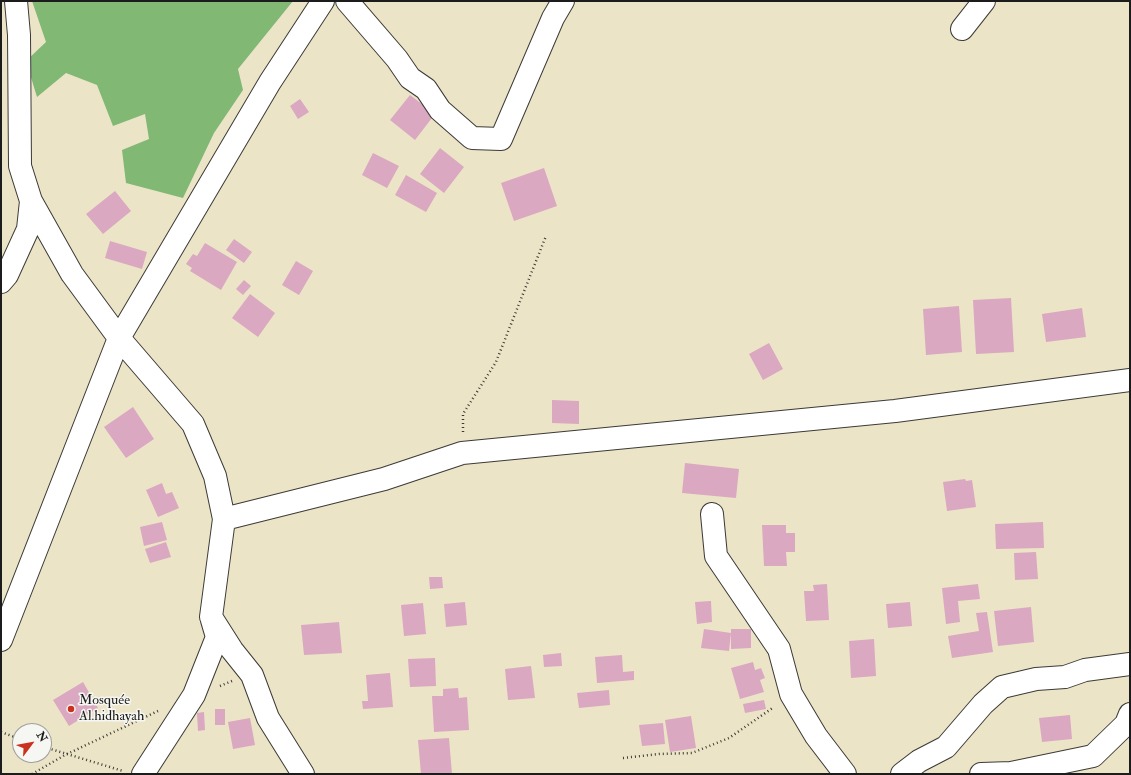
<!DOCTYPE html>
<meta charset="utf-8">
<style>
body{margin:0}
#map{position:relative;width:1131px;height:775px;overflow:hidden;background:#ece4c7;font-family:"IM FELL Double Pica",serif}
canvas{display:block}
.frame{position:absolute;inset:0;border:2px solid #1c1c1c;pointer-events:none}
.north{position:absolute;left:12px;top:723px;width:40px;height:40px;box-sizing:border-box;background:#f6f6f2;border:1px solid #9f9f9c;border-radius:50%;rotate:58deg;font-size:11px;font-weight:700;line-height:16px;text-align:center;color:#1c1c1c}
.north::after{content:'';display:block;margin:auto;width:14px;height:18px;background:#c8321e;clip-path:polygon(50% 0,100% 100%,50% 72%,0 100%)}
</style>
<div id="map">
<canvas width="1131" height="775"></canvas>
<div class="frame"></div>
<div class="north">N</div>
</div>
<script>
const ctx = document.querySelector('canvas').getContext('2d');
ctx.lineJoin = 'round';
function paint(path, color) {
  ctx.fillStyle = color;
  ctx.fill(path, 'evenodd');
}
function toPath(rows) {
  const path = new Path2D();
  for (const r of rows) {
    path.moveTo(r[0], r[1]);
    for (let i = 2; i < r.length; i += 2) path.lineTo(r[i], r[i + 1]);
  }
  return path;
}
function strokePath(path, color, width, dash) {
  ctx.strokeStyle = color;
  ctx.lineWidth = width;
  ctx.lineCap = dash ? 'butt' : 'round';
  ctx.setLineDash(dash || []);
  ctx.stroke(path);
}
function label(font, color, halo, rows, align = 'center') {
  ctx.font = font + ' "IM FELL Double Pica",serif';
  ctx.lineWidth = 3;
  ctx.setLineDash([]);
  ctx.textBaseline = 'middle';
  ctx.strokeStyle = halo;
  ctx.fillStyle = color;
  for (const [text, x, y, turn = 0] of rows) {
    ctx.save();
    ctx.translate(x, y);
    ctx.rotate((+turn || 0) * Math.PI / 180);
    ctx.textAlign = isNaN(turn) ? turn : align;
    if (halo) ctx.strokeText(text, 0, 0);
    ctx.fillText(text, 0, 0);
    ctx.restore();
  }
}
paint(toPath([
 [32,1,293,1,238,69,243,90,214,133,183,198,126,183,122,150,149,139,145,114,113,126,97,85,66,73,37,97,26,61,46,42]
]), '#80b874');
paint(toPath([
 [410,95,435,114,415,140,390,120],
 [300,99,309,112,298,119,290,106],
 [440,148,464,167,444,193,420,174],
 [373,153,399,166,387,188,362,175],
 [544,168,557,206,514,221,501,183],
 [406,175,437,193,426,212,395,195],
 [115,191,131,211,103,234,86,214],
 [234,239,252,252,244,263,226,250],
 [110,241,147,252,142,269,105,258],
 [205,243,237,262,221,290,190,271,192,268,186,264,193,254,197,256],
 [296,261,313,271,299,295,282,285],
 [244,280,251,286,243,295,236,289],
 [250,294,275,313,258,337,232,318],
 [1011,298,1014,352,976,354,973,300],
 [959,306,962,352,926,355,923,309],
 [1082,308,1086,337,1046,342,1042,314],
 [769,343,783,369,763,380,749,354],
 [552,400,579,401,579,424,552,423],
 [133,407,154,439,126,458,104,427],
 [685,463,739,469,736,498,682,493],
 [965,479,966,481,972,480,976,507,947,511,943,482],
 [162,483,166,494,172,492,179,508,158,517,146,490],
 [162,522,167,540,144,546,140,527],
 [1043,522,1044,548,996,549,995,524],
 [762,525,786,525,786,533,795,533,795,552,786,552,787,566,764,566],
 [166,542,171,557,150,563,145,549],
 [1036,552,1038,579,1015,580,1014,553],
 [429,577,442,577,443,588,430,589],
 [827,584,829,620,806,621,804,591,814,591,813,585],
 [978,584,980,599,958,601,960,622,946,624,942,588],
 [711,601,712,622,697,624,695,602],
 [465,602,467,625,446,627,444,604],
 [910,602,912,626,888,628,886,604],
 [423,603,426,634,404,636,401,605],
 [1031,607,1034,642,998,646,994,611],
 [987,612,993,652,952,658,948,636,979,631,976,613],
 [339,622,342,653,304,655,301,625],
 [704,629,731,633,729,651,701,648],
 [731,629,751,629,751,648,731,649],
 [874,639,876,676,851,678,849,641],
 [561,653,562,666,544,667,543,655],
 [622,655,623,672,634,671,634,680,597,683,595,657],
 [435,658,436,686,410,687,408,659],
 [753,662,755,670,761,668,765,678,760,680,764,692,740,699,731,668],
 [531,666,535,698,508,700,505,669],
 [390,673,393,707,363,709,362,701,368,701,366,675],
 [83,682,98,708,69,726,53,700],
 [458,688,459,698,467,697,469,730,434,732,432,696,443,696,443,689],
 [609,690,610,705,579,708,577,693],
 [764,700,766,709,745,713,743,704],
 [215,709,225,709,225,725,215,725],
 [204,712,205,730,198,731,197,713],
 [1070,715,1072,739,1042,742,1039,718],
 [691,716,696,748,670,752,665,720],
 [250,718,255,745,233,749,228,722],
 [663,723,665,744,642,746,639,725],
 [449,738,452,774,421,774,418,740]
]), '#daa8c0');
const minor = toPath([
 [16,1,19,35,20,166,31,201,72,274,119,338,193,424,215,476,224,519,384,479,462,453,895,411,1130,380],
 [347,1,397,59,410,78,426,89,440,110,472,138,501,139,553,18,563,1],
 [962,29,984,1],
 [1,282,7,275,28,229,31,201],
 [712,514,716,556,779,649,791,694,816,736,845,774],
 [224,519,211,617,232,650,252,675,268,718,303,774],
 [1,640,119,338,270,82,323,1],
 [143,774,194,695,217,637,212,620],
 [902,774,919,761,946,747,983,704,1002,687,1036,679,1065,677,1085,670,1130,664],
 [981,774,1011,773,1093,756,1126,724,1130,714]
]);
strokePath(minor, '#3b3a36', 24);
strokePath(toPath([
 [463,432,463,414,496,362,546,236],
 [220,686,232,681],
 [1,732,20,739],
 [44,747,123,771],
 [623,758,659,754,692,753,729,738,774,707],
 [32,774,65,755,158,711]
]), '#3b3a36', 2.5, [1, 3]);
strokePath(minor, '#fff', 22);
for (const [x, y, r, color] of [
 [71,709,4,"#c8321e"]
]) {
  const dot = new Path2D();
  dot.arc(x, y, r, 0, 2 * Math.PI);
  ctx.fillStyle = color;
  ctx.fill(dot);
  strokePath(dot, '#f6f6f2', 1.5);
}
label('14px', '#1c1c1c', '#f6f6f2', [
 ["Mosquée",79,701],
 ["Al.hidhayah",79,717]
], 'left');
</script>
